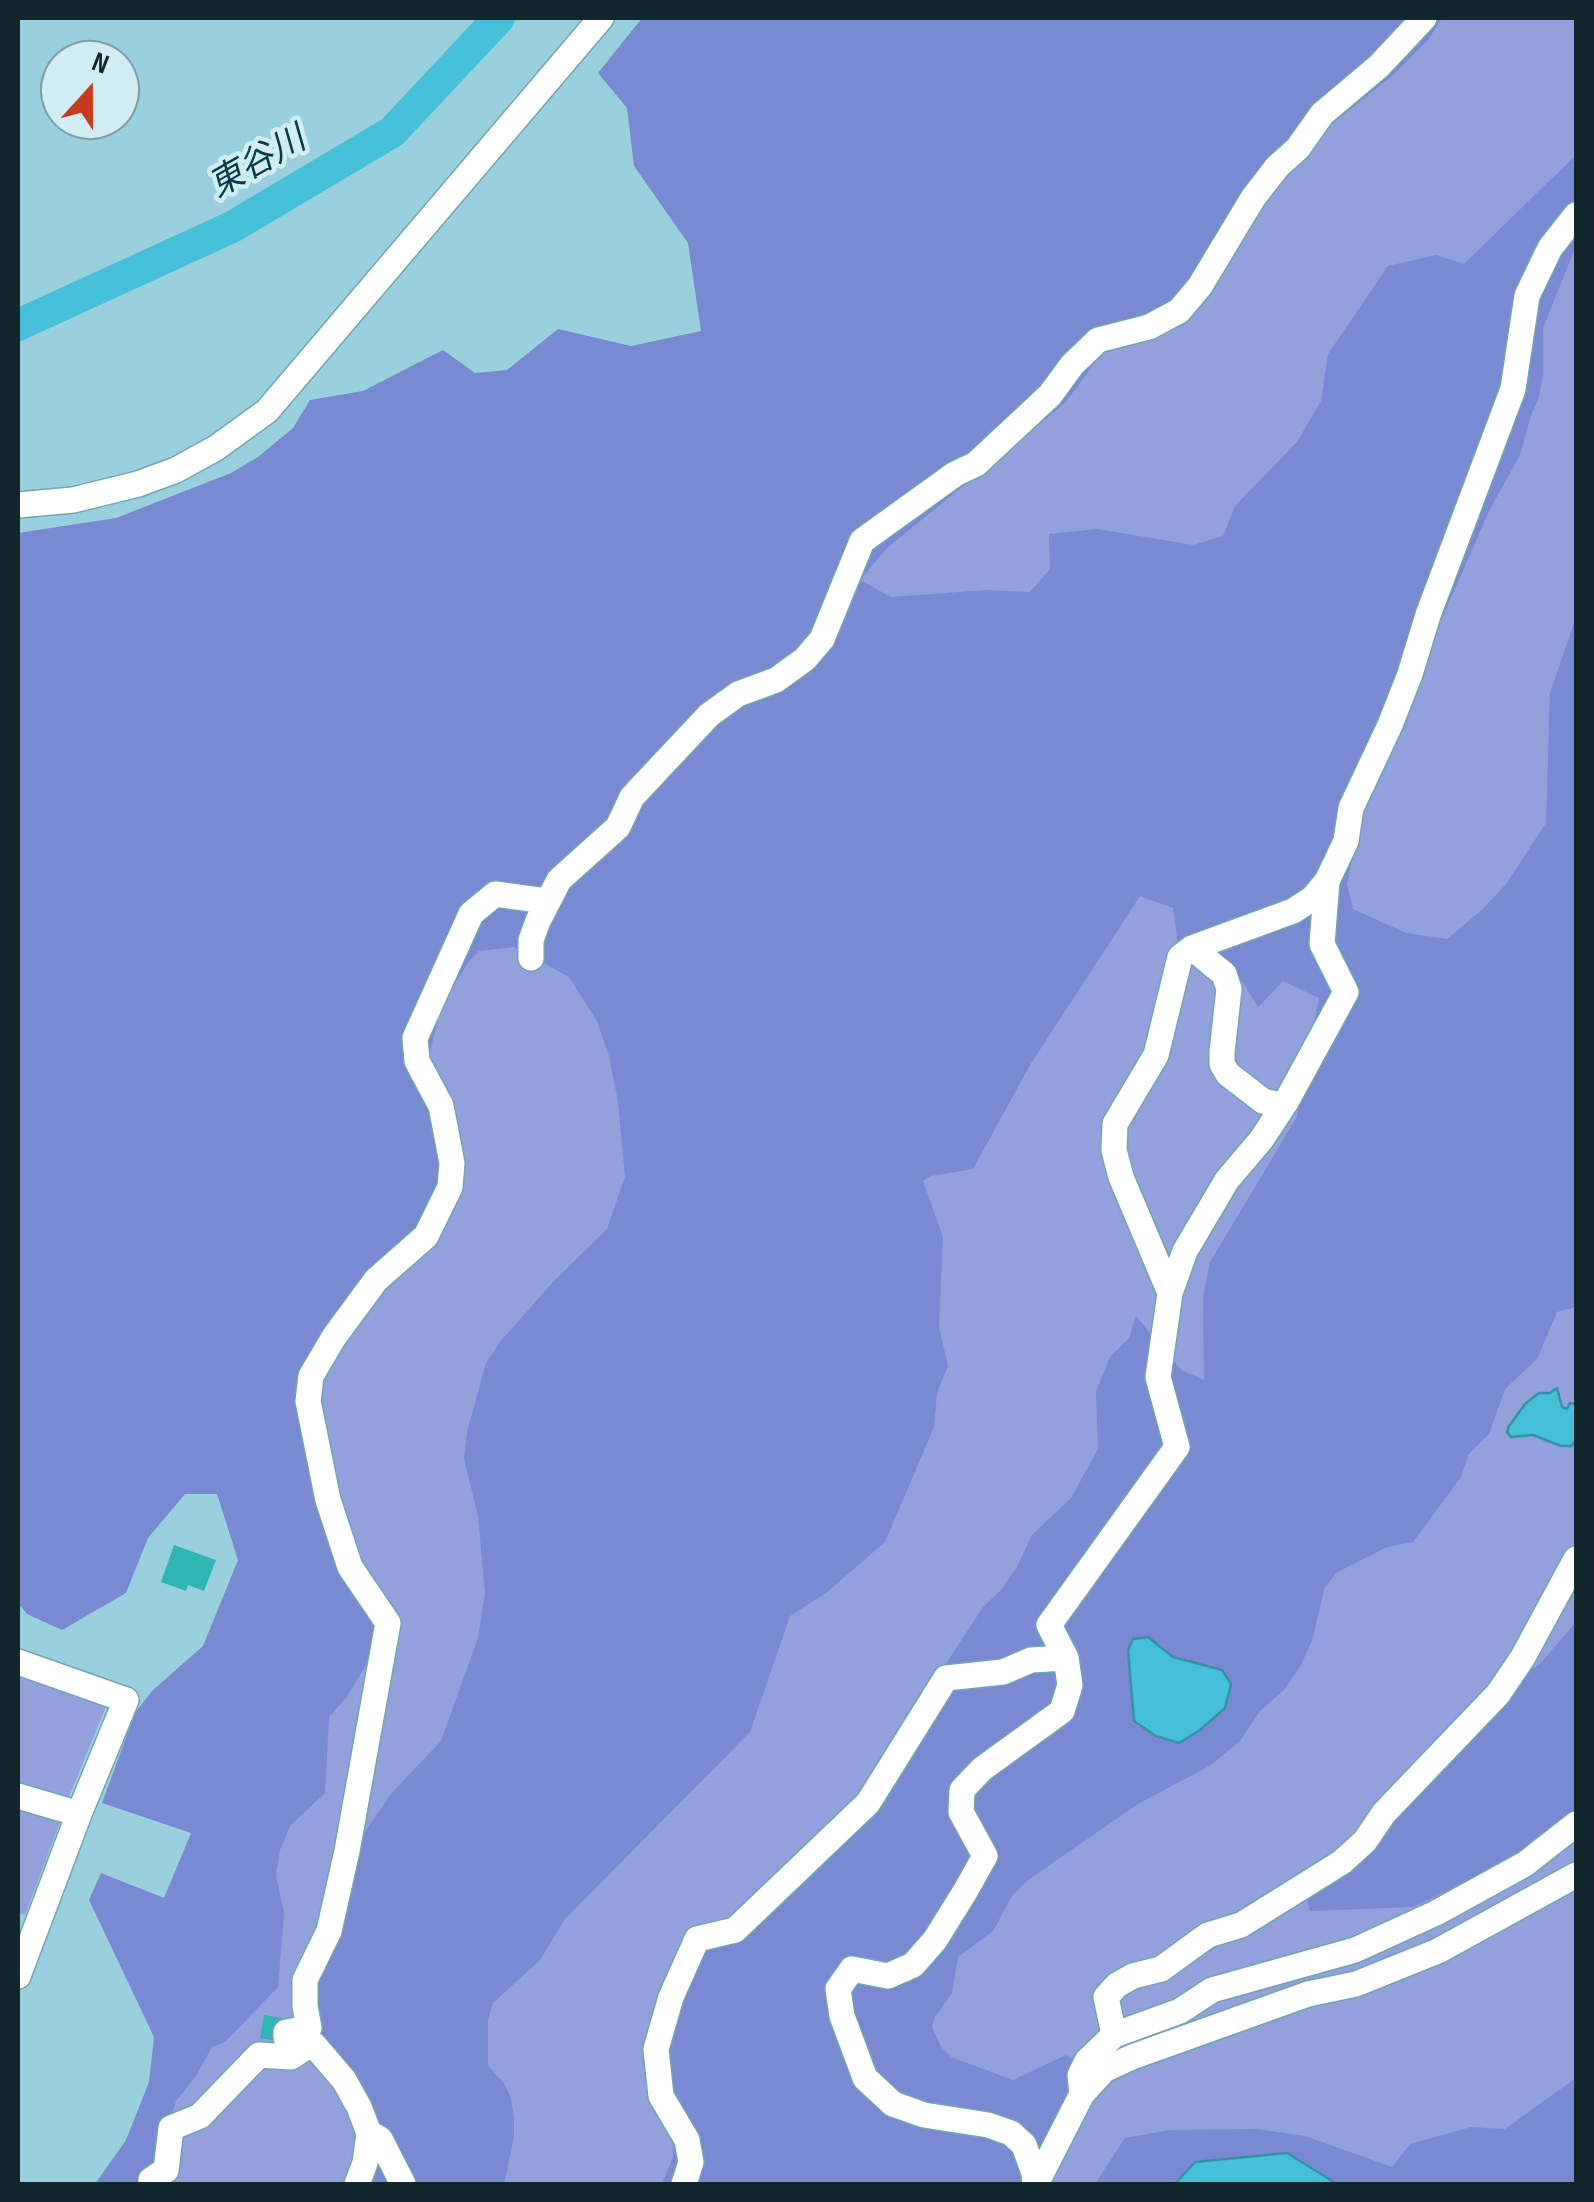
<!DOCTYPE html>
<meta charset="utf-8">
<style>
body{margin:0}
#map{position:relative;width:1594px;height:2202px;overflow:hidden;background:#9ad0dd;font-family:"Sofia Sans Condensed",sans-serif}
canvas{display:block}
.frame{position:absolute;inset:0;border:20px solid #11272c;pointer-events:none}
.north{position:absolute;left:40px;top:40px;width:100px;height:100px;box-sizing:border-box;background:#d1ecf2;border:2px solid #849da3;border-radius:50%;rotate:21deg;font-size:28px;font-weight:700;line-height:40px;text-align:center;color:#11272c}
.north::after{content:'';display:block;margin:auto;width:35px;height:45px;background:#c63c1e;clip-path:polygon(50% 0,100% 100%,50% 72%,0 100%)}
</style>
<div id="map">
<canvas width="1594" height="2202"></canvas>
<div class="frame"></div>
<div class="north">N</div>
</div>
<script>
const ctx = document.querySelector('canvas').getContext('2d');
ctx.lineJoin = 'round';
function paint(path, color) {
  ctx.fillStyle = color;
  ctx.fill(path, 'evenodd');
}
function toPath(rows) {
  const path = new Path2D();
  for (const r of rows) {
    path.moveTo(r[0], r[1]);
    for (let i = 2; i < r.length; i += 2) path.lineTo(r[i], r[i + 1]);
  }
  return path;
}
function strokePath(path, color, width, dash) {
  ctx.strokeStyle = color;
  ctx.lineWidth = width;
  ctx.lineCap = dash ? 'butt' : 'round';
  ctx.setLineDash(dash || []);
  ctx.stroke(path);
}
function label(font, color, halo, rows, align = 'center') {
  ctx.font = font + ' "Sofia Sans Condensed","Noto Sans JP",sans-serif';
  ctx.lineWidth = 9;
  ctx.setLineDash([]);
  ctx.textBaseline = 'middle';
  ctx.strokeStyle = halo;
  ctx.fillStyle = color;
  for (const [text, x, y, turn = 0] of rows) {
    ctx.save();
    ctx.translate(x, y);
    ctx.rotate((+turn || 0) * Math.PI / 180);
    ctx.textAlign = isNaN(turn) ? turn : align;
    if (halo) ctx.strokeText(text, 0, 0);
    ctx.fillText(text, 0, 0);
    ctx.restore();
  }
}
paint(toPath([
 [1311,18,1576,18,1576,2184,122,2184,238,1863,415,809],
 [18,1671,107,1704,67,1802,18,1785],
 [18,1804,61,1820,25,1915,18,1913]
]), '#92a0dc');
paint(toPath([
 [642,18,1442,18,1428,40,1393,75,1327,128,1284,171,1206,291,1105,349,1065,403,887,548,860,580,891,597,986,590,1030,592,1050,569,1049,534,1097,529,1193,545,1223,536,1235,506,1297,442,1321,401,1328,354,1388,266,1436,255,1464,264,1576,155,1576,246,1543,328,1543,377,1538,400,1531,415,1520,455,1489,511,1367,790,1347,884,1353,909,1406,933,1447,939,1483,909,1506,884,1546,823,1550,693,1576,617,1576,1307,1557,1312,1537,1359,1505,1389,1489,1434,1468,1455,1461,1477,1413,1542,1387,1547,1336,1573,1324,1589,1313,1638,1301,1665,1284,1690,1260,1711,1240,1741,1211,1765,1138,1804,1028,1880,1012,1896,993,1931,958,1957,952,1993,935,2017,932,2027,941,2047,951,2057,1013,2080,1066,2055,1106,2078,1025,2184,662,2184,673,2157,674,2137,661,2108,672,1978,816,1849,871,1779,983,1607,1001,1590,1017,1567,1032,1535,1071,1498,1098,1449,1096,1392,1110,1357,1129,1338,1136,1316,1181,1370,1204,1380,1203,1297,1210,1262,1297,1117,1319,998,1283,981,1258,1007,1239,976,1218,957,1178,945,1173,908,1140,896,1030,1065,973,1169,931,1176,923,1181,943,1237,939,1327,948,1366,937,1393,934,1427,885,1542,826,1593,790,1616,750,1732,565,1919,540,1960,493,2003,488,2020,488,2066,504,2083,511,2098,514,2119,514,2137,504,2184,355,2184,362,2140,324,2037,295,1997,318,1934,323,1893,391,1794,441,1741,478,1638,485,1593,478,1516,464,1458,467,1432,486,1363,500,1342,553,1282,607,1229,625,1177,618,1102,609,1056,597,1021,569,977,514,947,479,951,469,961,442,1004,428,1059,461,1150,392,1275,315,1381,348,1540,386,1610,369,1660,346,1698,329,1717,325,1793,290,1826,280,1850,276,1876,284,1913,278,1987,225,2042,212,2047,196,2076,176,2101,163,2140,161,2184,95,2184,126,2140,149,2082,154,2037,89,1900,101,1873,164,1898,191,1833,102,1803,135,1713,152,1691,203,1646,238,1560,217,1494,185,1494,148,1538,126,1593,62,1630,27,1614,18,1603,18,533,116,518,231,473,258,457,293,428,310,400,363,391,443,350,475,373,507,370,558,329,631,346,701,331,688,243,634,166,627,108,598,73],
 [1148,1637,1173,1657,1190,1659,1134,1721,1128,1650],
 [1576,1622,1576,1816,1524,1857,1412,1907,1310,1911,1302,1882,1336,1858,1494,1690,1539,1665],
 [1576,2078,1576,2184,1337,2184,1287,2153,1196,2162,1175,2184,1095,2184,1125,2138,1170,2130,1257,2129,1305,2136,1392,2167,1410,2144,1471,2127,1505,2129]
]), '#7989d2');
const water = toPath([
 [1557,1388,1562,1407,1567,1409,1570,1403,1576,1404,1576,1441,1571,1446,1561,1446,1533,1435,1511,1437,1507,1432,1509,1426,1525,1404,1539,1393,1550,1393,1557,1388],
 [1148,1637,1173,1657,1222,1670,1231,1684,1225,1708,1200,1730,1179,1743,1156,1736,1134,1721,1128,1650,1133,1639,1148,1637],
 [1287,2153,1337,2184,1175,2184,1195,2162,1287,2153]
]);
paint(water, '#46c0d8');
strokePath(water, '#3692a4', 2.5);
strokePath(toPath([
 [18,325,232,227,392,132,499,18]
]), '#46c0d8', 32);
paint(toPath([
 [174,1545,216,1560,204,1591,188,1585,186,1591,161,1582],
 [264,2015,286,2019,282,2042,260,2038]
]), '#2eb5b4');
const minor = toPath([
 [18,505,73,500,138,484,176,470,216,448,267,411,601,18],
 [1192,948,1224,974,1229,989,1222,1052,1222,1064,1228,1074,1263,1101,1276,1104,1286,1102],
 [531,958,531,940,538,921,559,880,618,827,632,797,709,715,738,694,776,680,805,659,822,639,862,541,955,474,976,464,1050,395,1072,365,1098,340,1149,327,1179,311,1200,286,1253,198,1277,167,1298,148,1322,114,1379,66,1424,18],
 [1170,1293,1185,1251,1227,1180,1261,1140,1286,1102,1346,992,1322,944,1327,881],
 [18,1662,126,1700,79,1814,18,1976],
 [18,1796,79,1814],
 [1114,2035,1180,2011,1212,1990,1355,1950,1436,1913,1525,1864,1576,1824],
 [303,2049,314,2045,344,2080,359,2107,369,2133,365,2163,357,2184],
 [1082,2094,1104,2070,1132,2057,1308,1994,1356,1984,1438,1951,1576,1875],
 [369,2133,380,2139,403,2184],
 [151,2184,151,2180,166,2170,171,2128,200,2116,259,2055,291,2057,303,2049,302,2043,286,2037,286,2032,309,2028,305,2006,305,1980,329,1931,347,1851,388,1623,350,1567,328,1500,308,1401,311,1376,334,1337,376,1280,426,1236,450,1187,452,1163,441,1106,417,1061,415,1038,471,914,495,894,546,901],
 [684,2184,691,2162,687,2140,661,2096,656,2049,671,1997,697,1939,735,1930,868,1803,946,1678,1003,1672,1031,1660,1066,1658],
 [1035,2184,1034,2173,1024,2145,1011,2133,988,2125,924,2115,893,2104,865,2078,842,2016,838,1989,852,1969,888,1976,913,1965,935,1940,966,1890,985,1856,961,1812,962,1790,982,1769,1062,1711,1070,1685,1066,1658,1049,1625,1177,1447,1158,1377,1170,1293,1121,1177,1114,1150,1115,1124,1156,1055,1180,957,1192,948,1293,911,1313,898,1327,881,1346,841,1351,808,1390,725,1410,674,1428,615,1513,389,1527,296,1550,248,1576,215],
 [1036,2184,1082,2094,1080,2075,1087,2061,1114,2035,1106,1997,1117,1985,1133,1976,1161,1969,1208,1935,1241,1925,1342,1862,1365,1841,1384,1813,1498,1694,1523,1657,1576,1559]
]);
strokePath(minor, '#70a6b2', 28);
strokePath(minor, '#fff', 25);
label('italic 35px', '#043d48', '#d1ecf2', [
 ["東谷川",258,164,-30]
]);
</script>
